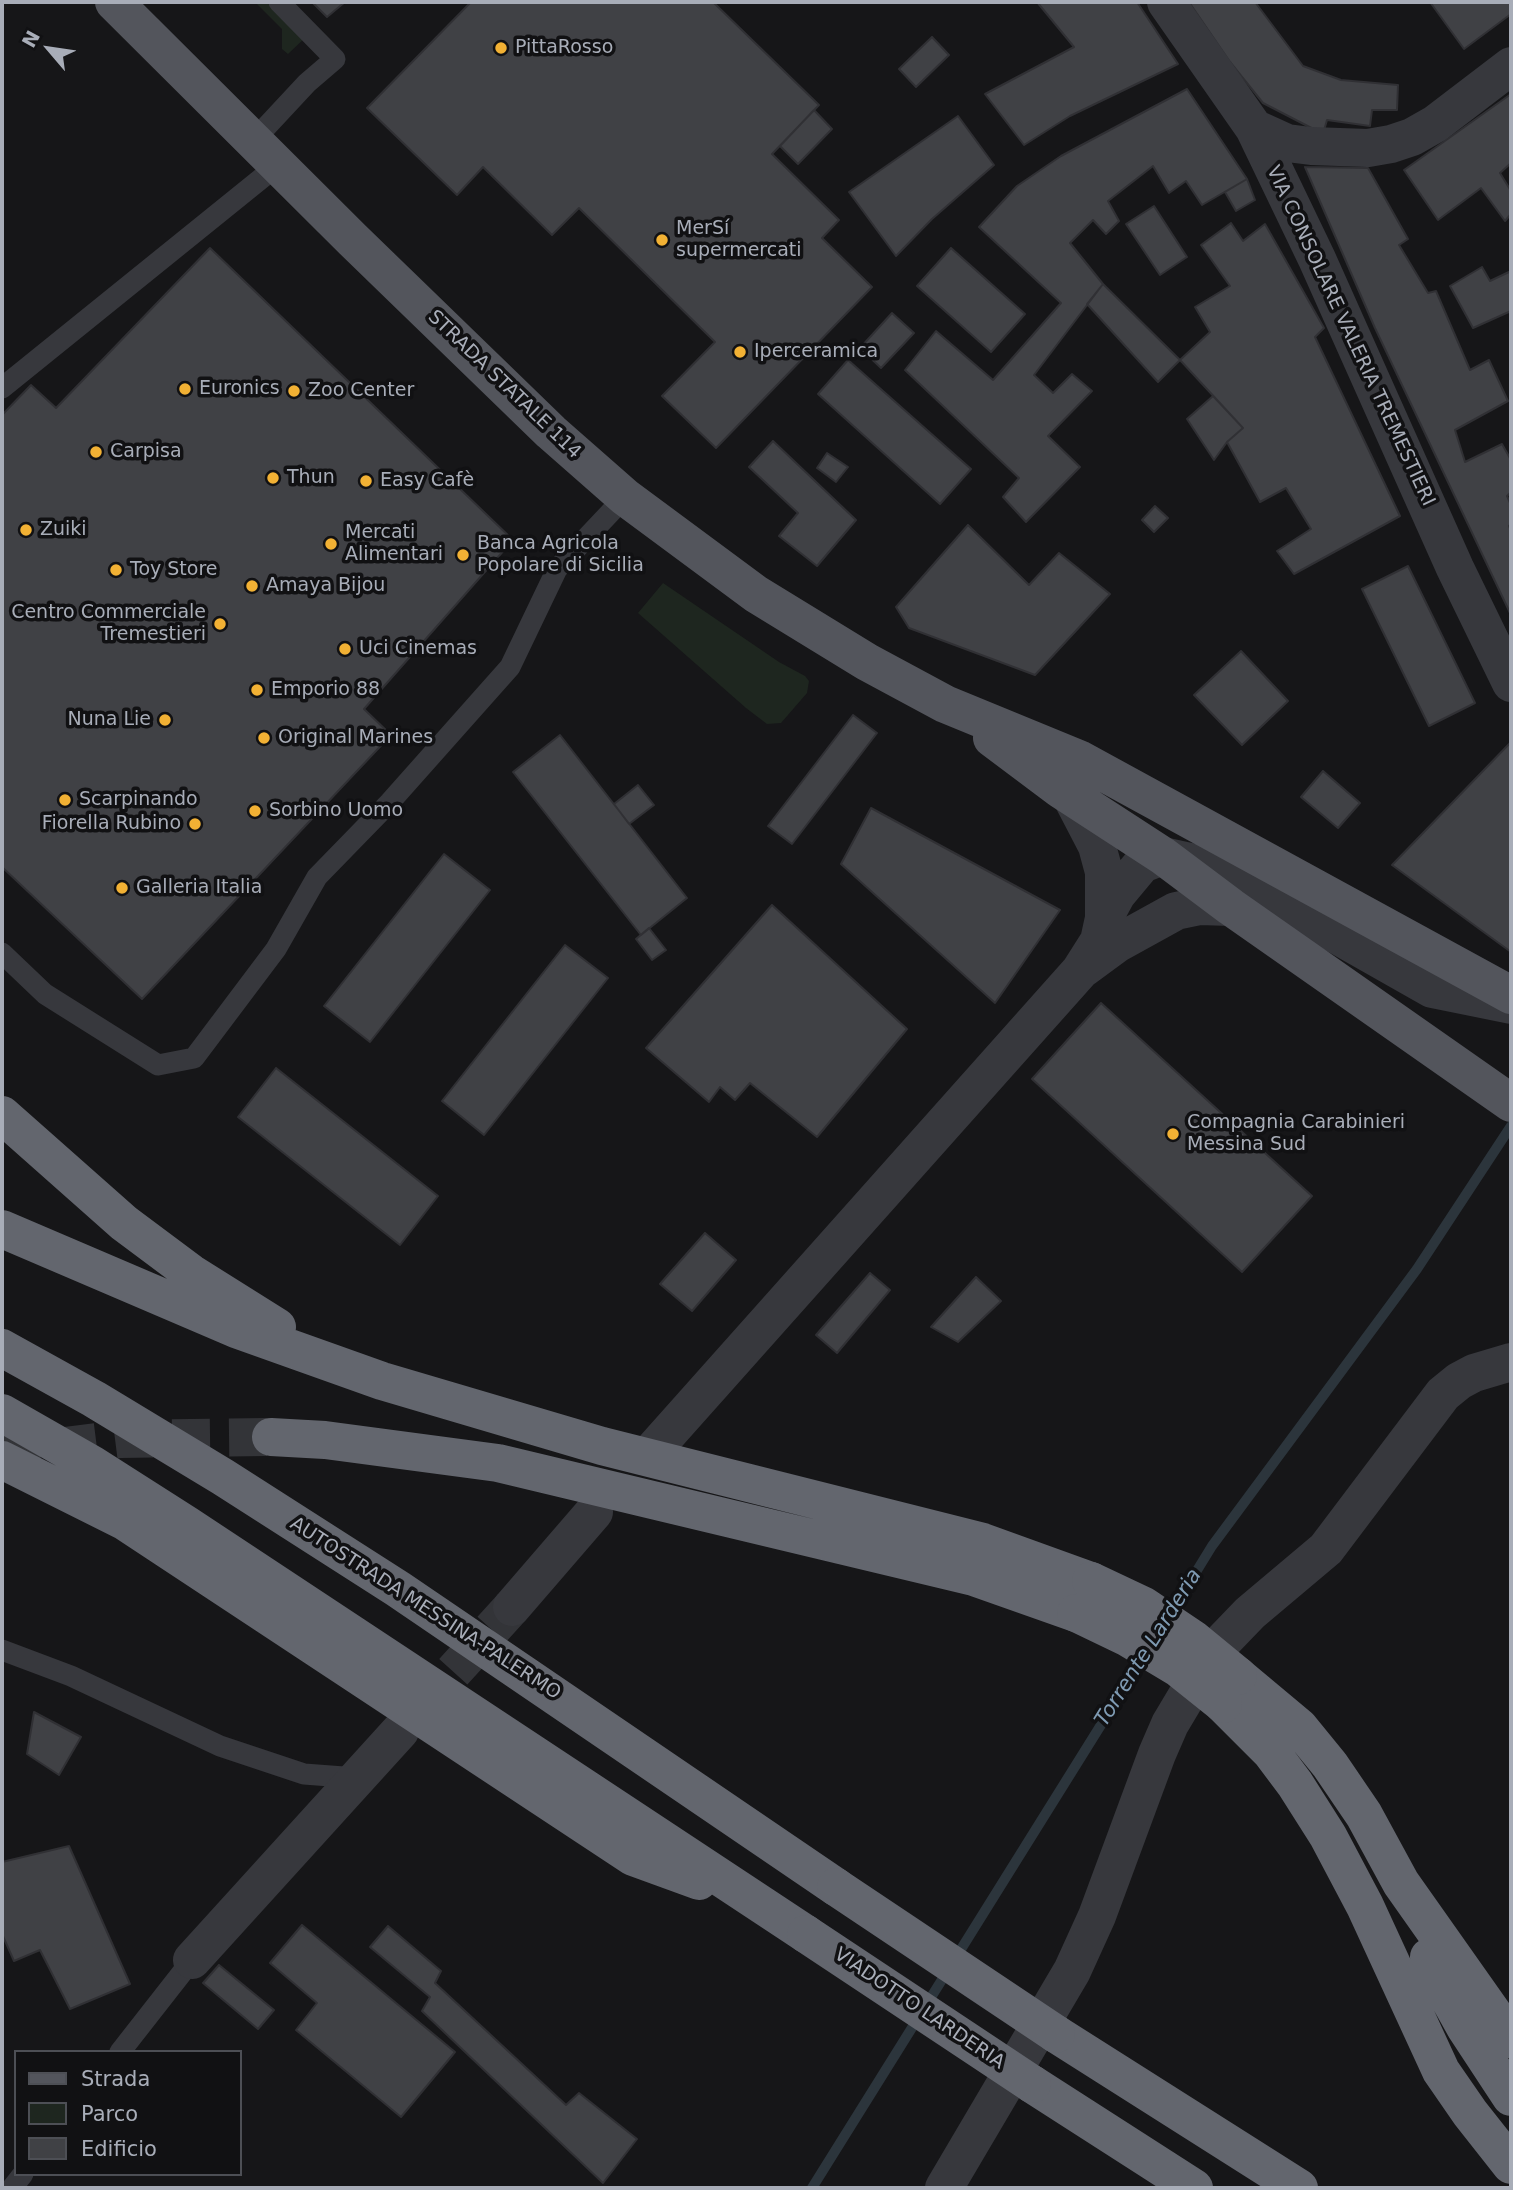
<!DOCTYPE html>
<meta charset="utf-8">
<style>
body{margin:0}
#map{position:relative;width:1513px;height:2190px;overflow:hidden;background:#161618;font-family:"DejaVu Sans",sans-serif}
canvas{display:block}
.frame{position:absolute;inset:0;border:4px solid #a8adb8;pointer-events:none}
.legend{position:absolute;left:14px;top:2050px;width:228px;height:126px;box-sizing:border-box;background:#111113;border:2px solid #4d4f55;margin:0;padding:9px 12px;list-style:none;font-size:21px;color:#a8adb8}
.legend li{display:flex;align-items:center;gap:14px;height:35px}
.legend b{width:35px;border:2px solid #4d4f55}
.north{position:absolute;left:14px;top:14px;width:70px;height:70px;-webkit-text-stroke:5px #111113;paint-order:stroke;rotate:299deg;font-size:19px;font-weight:700;line-height:28px;text-align:center;color:#a8adb8}
.north::after{content:'';display:block;margin:auto;width:24px;height:32px;background:#a8adb8;clip-path:polygon(50% 0,100% 100%,50% 72%,0 100%)}
</style>
<div id="map">
<canvas width="1513" height="2190"></canvas>
<div class="frame"></div>
<ul class="legend">
<li><b style="height:9px;background:#53555c"></b>Strada</li>
<li><b style="height:19px;background:#1e261f"></b>Parco</li>
<li><b style="height:19px;background:#404145"></b>Edificio</li>
</ul>
<div class="north">N</div>
</div>
<script>
const ctx = document.querySelector('canvas').getContext('2d');
ctx.lineJoin = 'round';
function paint(path, color) {
  ctx.fillStyle = color;
  ctx.fill(path, 'evenodd');
}
function toPath(rows) {
  const path = new Path2D();
  for (const r of rows) {
    path.moveTo(r[0], r[1]);
    for (let i = 2; i < r.length; i += 2) path.lineTo(r[i], r[i + 1]);
  }
  return path;
}
function strokePath(path, color, width, dash) {
  ctx.strokeStyle = color;
  ctx.lineWidth = width;
  ctx.lineCap = dash ? 'butt' : 'round';
  ctx.setLineDash(dash || []);
  ctx.stroke(path);
}
function label(font, color, halo, rows, align = 'center') {
  ctx.font = font + ' "DejaVu Sans",sans-serif';
  ctx.lineWidth = 7;
  ctx.setLineDash([]);
  ctx.textBaseline = 'middle';
  ctx.strokeStyle = halo;
  ctx.fillStyle = color;
  for (const [text, x, y, turn = 0] of rows) {
    ctx.save();
    ctx.translate(x, y);
    ctx.rotate((+turn || 0) * Math.PI / 180);
    ctx.textAlign = isNaN(turn) ? turn : align;
    if (halo) ctx.strokeText(text, 0, 0);
    ctx.fillText(text, 0, 0);
    ctx.restore();
  }
}
paint(toPath([
 [255,2,274,2,307,36,288,54,282,49,282,29],
 [663,583,779,662,805,676,809,681,807,693,781,723,767,724,746,708,638,613]
]), '#1e261f');
strokePath(toPath([
 [1169,1616,1212,1546,1417,1269,1511,1126],
 [812,2188,1144,1656]
]), '#2c353c', 10);
const building = toPath([
 [312,2,345,2,327,17,312,2],
 [471,2,713,2,819,105,772,154,839,220,822,238,872,287,716,448,662,396,715,342,579,208,552,235,483,167,457,195,367,108,471,2],
 [1037,2,1137,2,1178,64,1070,116,1024,145,985,94,1074,47,1037,2],
 [1189,2,1255,2,1303,66,1341,80,1398,85,1397,110,1372,110,1370,126,1327,120,1323,134,1263,103,1230,62,1189,2],
 [1430,2,1511,2,1511,14,1464,49,1430,2],
 [932,37,949,55,916,87,899,69,932,37],
 [1187,89,1247,179,1202,205,1186,181,1169,193,1153,166,1108,201,1119,221,1106,234,1093,220,1070,243,1103,284,1034,375,1053,393,1072,374,1092,391,1048,436,1080,467,1026,522,1003,497,1019,478,905,370,936,331,993,380,1061,303,979,227,1017,186,1061,156,1187,89],
 [1511,94,1511,163,1500,173,1511,191,1511,214,1505,221,1481,188,1438,220,1404,170,1511,94],
 [814,110,832,129,798,164,780,146,814,110],
 [958,116,994,165,932,219,896,256,849,192,958,116],
 [1305,167,1368,168,1408,239,1399,245,1428,293,1436,291,1470,370,1489,360,1508,401,1455,430,1465,462,1502,444,1511,460,1511,492,1507,496,1511,505,1511,524,1509,526,1511,531,1511,615,1375,328,1305,167],
 [1247,179,1255,200,1236,211,1225,192,1247,179],
 [1154,206,1187,257,1160,275,1126,224,1154,206],
 [1231,223,1243,241,1265,224,1324,328,1315,337,1400,516,1294,574,1277,551,1311,529,1286,488,1260,502,1227,442,1243,428,1180,360,1210,332,1195,307,1230,286,1201,245,1231,223],
 [210,248,513,540,364,709,391,735,142,999,2,867,2,415,31,385,56,408,210,248],
 [951,248,1025,314,991,352,917,286,951,248],
 [1482,267,1490,281,1511,271,1511,311,1473,328,1450,286,1482,267],
 [1103,284,1180,360,1158,382,1087,304,1103,284],
 [892,313,914,333,881,368,860,348,892,313],
 [848,360,971,469,940,504,818,394,848,360],
 [1213,396,1243,428,1227,442,1214,460,1187,419,1213,396],
 [773,441,856,520,817,566,779,536,798,513,749,467,773,441],
 [827,453,848,467,836,482,817,468,827,453],
 [1155,506,1168,518,1154,532,1142,520,1155,506],
 [968,525,1029,585,1059,553,1110,594,1035,675,909,628,896,607,968,525],
 [1408,566,1475,703,1429,726,1362,589,1408,566],
 [1241,651,1288,701,1242,745,1194,695,1241,651],
 [853,715,877,733,792,844,768,826,853,715],
 [560,735,687,898,641,935,513,772,560,735],
 [1511,742,1511,952,1392,865,1511,742],
 [1323,771,1360,803,1338,828,1301,797,1323,771],
 [638,785,654,805,629,824,614,804,638,785],
 [871,808,1060,910,995,1003,841,864,871,808],
 [444,854,490,890,370,1042,324,1006,444,854],
 [772,905,907,1029,817,1137,750,1083,735,1100,720,1087,709,1102,646,1048,772,905],
 [649,928,666,950,652,960,636,939,649,928],
 [565,945,608,978,484,1135,442,1101,565,945],
 [1101,1003,1312,1196,1242,1272,1032,1079,1101,1003],
 [276,1068,438,1196,400,1245,238,1117,276,1068],
 [705,1233,736,1260,692,1311,660,1284,705,1233],
 [870,1273,890,1290,837,1353,816,1335,870,1273],
 [976,1277,1001,1301,958,1342,931,1327,976,1277],
 [34,1712,81,1737,59,1775,27,1754,34,1712],
 [69,1846,130,1984,70,2009,40,1950,14,1961,2,1934,2,1862,69,1846],
 [302,1925,455,2052,401,2117,296,2030,317,2003,270,1963,302,1925],
 [388,1926,441,1971,435,1983,566,2105,579,2093,637,2139,603,2183,422,2011,430,1997,370,1947,388,1926],
 [219,1965,274,2010,258,2029,203,1983,219,1965]
]);
paint(building, '#404145');
strokePath(building, '#303034', 2);
strokePath(toPath([
 [415,1714,512,1607]
]), '#333438', 38, [38, 19]);
strokePath(toPath([
 [2,1454,120,1439,271,1437]
]), '#333438', 38, [38, 19]);
strokePath(toPath([
 [253,141,307,83,335,59,279,2],
 [2,388,278,165],
 [2,953,45,994,158,1065,194,1058,276,949,317,877,390,802,510,667,557,569,625,497],
 [2,1650,71,1676,220,1746,304,1774,357,1778],
 [120,2052,192,1960],
 [12,2188,23,2174]
]), '#37383d', 21);
strokePath(toPath([
 [1166,2,1254,128,1317,259,1455,568,1511,683],
 [1254,128,1287,143,1311,146,1368,148,1391,144,1412,137,1435,124,1511,66],
 [1104,918,1117,894,1142,864,1163,856,1209,866,1245,883,1432,989,1511,1005],
 [1084,968,1118,943,1176,911,1200,906,1231,907],
 [654,1449,1080,971,1099,941,1104,918,1104,872,1097,846,1071,796],
 [512,1607,594,1512],
 [192,1960,400,1731],
 [944,2188,1072,1971,1097,1916,1157,1754,1170,1724,1204,1667,1224,1640,1250,1613,1326,1549,1443,1394,1459,1381,1474,1373,1511,1362]
]), '#37383d', 38);
strokePath(toPath([
 [114,2,353,240,551,432,625,497,756,594,867,662,945,704,1079,759,1511,995],
 [992,738,1060,789,1163,856,1231,907,1511,1103]
]), '#53555c', 38);
strokePath(toPath([
 [2,1115,124,1223,191,1273,277,1327],
 [2,1229,236,1329,382,1381,602,1446,983,1542,1091,1581],
 [2,1348,94,1399,223,1477,398,1589,836,1887],
 [2,1413,93,1465,187,1525,806,1934],
 [271,1437,325,1440,498,1463,974,1577,1076,1613],
 [2,1460,124,1521,633,1857,699,1881],
 [1238,1676,1299,1727,1330,1765,1364,1815,1401,1883,1511,2039],
 [1223,1704,1271,1752,1295,1784,1328,1836,1365,1906,1441,2071,1470,2113,1511,2165],
 [1429,1957,1436,1975,1465,2027,1511,2097],
 [1056,2034,1299,2188],
 [1032,2084,1194,2188]
]), '#63666e', 38);
strokePath(toPath([
 [1091,1581,1144,1606,1193,1639,1238,1676],
 [1076,1613,1128,1638,1178,1668,1223,1704],
 [836,1887,1056,2034],
 [806,1934,1032,2084]
]), '#63666e', 38);
for (const [x, y, r, color] of [
 [501,48,7,"#f2b134"],
 [662,240,7,"#f2b134"],
 [740,352,7,"#f2b134"],
 [185,389,7,"#f2b134"],
 [294,391,7,"#f2b134"],
 [96,452,7,"#f2b134"],
 [273,478,7,"#f2b134"],
 [366,481,7,"#f2b134"],
 [26,530,7,"#f2b134"],
 [331,544,7,"#f2b134"],
 [463,555,7,"#f2b134"],
 [116,570,7,"#f2b134"],
 [252,586,7,"#f2b134"],
 [220,624,7,"#f2b134"],
 [345,649,7,"#f2b134"],
 [257,690,7,"#f2b134"],
 [165,720,7,"#f2b134"],
 [264,738,7,"#f2b134"],
 [65,800,7,"#f2b134"],
 [255,811,7,"#f2b134"],
 [195,824,7,"#f2b134"],
 [122,888,7,"#f2b134"],
 [1173,1134,7,"#f2b134"]
]) {
  const dot = new Path2D();
  dot.arc(x, y, r, 0, 2 * Math.PI);
  ctx.fillStyle = color;
  ctx.fill(dot);
  strokePath(dot, '#111113', 2.5);
}
label('19px', '#a8adb8', '#111113', [
 ["PittaRosso",515,48],
 ["MerSí",676,229],
 ["supermercati",676,251],
 ["Iperceramica",754,352],
 ["Euronics",199,389],
 ["Zoo Center",308,391],
 ["Carpisa",110,452],
 ["Thun",287,478],
 ["Easy Cafè",380,481],
 ["Zuiki",40,530],
 ["Mercati",345,533],
 ["Alimentari",345,555],
 ["Banca Agricola",477,544],
 ["Popolare di Sicilia",477,566],
 ["Toy Store",130,570],
 ["Amaya Bijou",266,586],
 ["Centro Commerciale",206,613,"right"],
 ["Tremestieri",206,635,"right"],
 ["Uci Cinemas",359,649],
 ["Emporio 88",271,690],
 ["Nuna Lie",151,720,"right"],
 ["Original Marines",278,738],
 ["Scarpinando",79,800],
 ["Sorbino Uomo",269,811],
 ["Fiorella Rubino",181,824,"right"],
 ["Galleria Italia",136,888],
 ["Compagnia Carabinieri",1187,1123],
 ["Messina Sud",1187,1145]
], 'left');
label('19px', '#a8adb8', '#111113', [
 ["VIA CONSOLARE VALERIA TREMESTIERI",1350,336,65],
 ["STRADA STATALE 114",504,385,44],
 ["AUTOSTRADA MESSINA-PALERMO",425,1609,33],
 ["VIADOTTO LARDERIA",919,2009,34]
]);
label('italic 21px', '#7f9bb3', '#111113', [
 ["Torrente Larderia",1149,1648,-58]
]);
</script>
